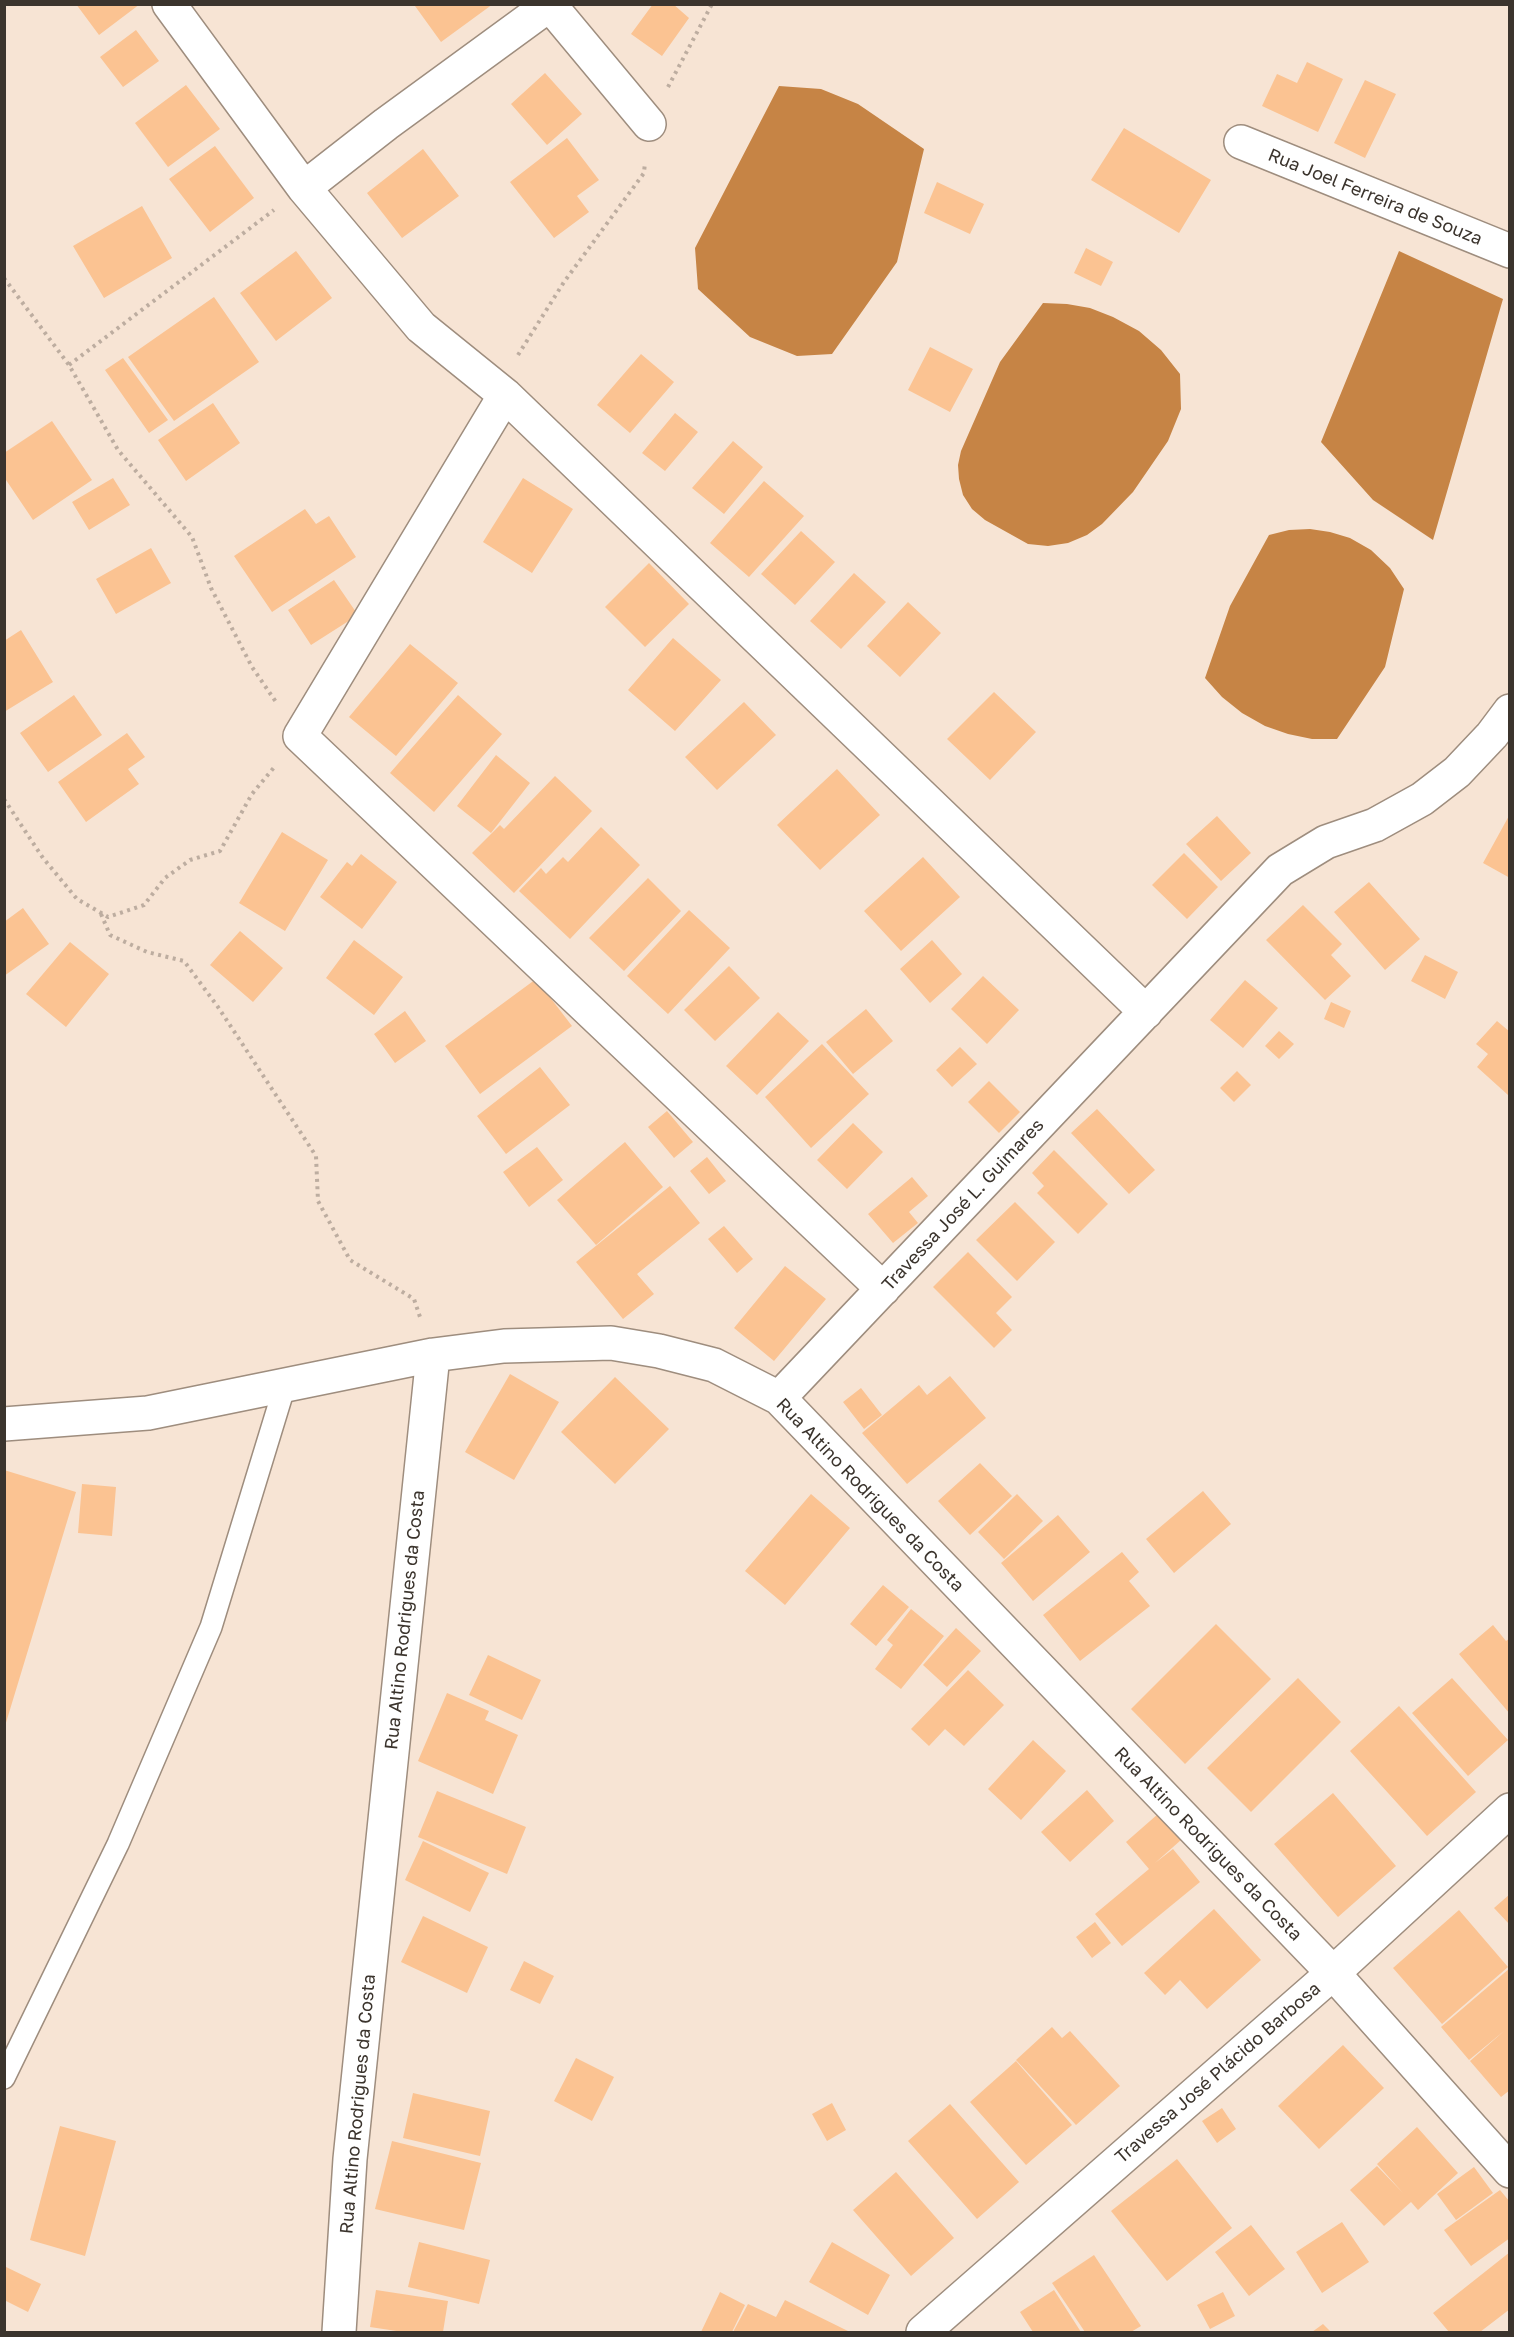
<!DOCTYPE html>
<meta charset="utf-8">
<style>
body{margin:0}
#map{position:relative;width:1514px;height:2337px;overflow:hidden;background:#f7e4d4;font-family:"Golos Text",sans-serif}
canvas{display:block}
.frame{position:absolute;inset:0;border:6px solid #3b342d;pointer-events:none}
</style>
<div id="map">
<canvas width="1514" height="2337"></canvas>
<div class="frame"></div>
</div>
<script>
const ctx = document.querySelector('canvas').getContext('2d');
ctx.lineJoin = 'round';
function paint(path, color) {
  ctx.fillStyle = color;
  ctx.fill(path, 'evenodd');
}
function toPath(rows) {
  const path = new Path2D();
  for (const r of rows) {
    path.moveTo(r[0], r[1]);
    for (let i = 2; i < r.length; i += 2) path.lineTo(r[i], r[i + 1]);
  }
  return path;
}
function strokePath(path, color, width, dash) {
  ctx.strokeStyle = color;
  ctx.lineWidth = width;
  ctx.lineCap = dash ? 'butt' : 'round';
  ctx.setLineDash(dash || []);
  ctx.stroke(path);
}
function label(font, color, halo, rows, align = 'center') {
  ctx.font = font + ' "Golos Text",sans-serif';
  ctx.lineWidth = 4.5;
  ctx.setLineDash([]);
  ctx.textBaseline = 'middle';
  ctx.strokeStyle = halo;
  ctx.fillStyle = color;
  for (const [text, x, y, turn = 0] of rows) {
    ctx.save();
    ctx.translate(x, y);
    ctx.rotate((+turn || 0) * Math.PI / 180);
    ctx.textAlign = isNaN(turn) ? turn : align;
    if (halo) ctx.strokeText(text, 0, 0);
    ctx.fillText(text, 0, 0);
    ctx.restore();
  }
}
paint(toPath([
 [779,86,821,89,858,104,924,149,897,262,832,354,797,356,750,337,698,289,695,248],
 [1399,251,1503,299,1433,540,1373,500,1321,442],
 [1043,303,1067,304,1090,308,1113,317,1139,331,1161,350,1180,374,1181,409,1168,441,1133,492,1102,524,1087,535,1068,543,1048,546,1028,544,985,520,972,509,963,495,959,479,958,465,961,451,1000,362],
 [1310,529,1330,532,1350,538,1371,550,1390,568,1404,589,1385,667,1337,739,1312,739,1288,734,1265,726,1242,713,1222,697,1205,678,1230,606,1269,535,1289,530]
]), '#c68445');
paint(toPath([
 [76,4,140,4,99,35],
 [418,4,493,4,441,42,415,6],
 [653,4,673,4,689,18,662,56,631,34],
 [136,30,159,61,123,87,100,57],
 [1307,62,1343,79,1318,132,1262,106,1277,74,1297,83],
 [545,73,582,114,547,145,511,104],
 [1365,80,1396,94,1365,158,1334,143],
 [186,85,220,129,168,167,135,123],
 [1124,128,1211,180,1179,233,1091,180],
 [567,138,599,180,577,196,589,212,554,238,510,182],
 [215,146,254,198,210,232,169,179],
 [423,149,459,196,402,238,367,193],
 [937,182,984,204,970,234,924,213],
 [142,206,172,258,104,298,73,246],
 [1086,248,1113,262,1101,286,1074,273],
 [296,251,332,298,276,341,240,293],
 [214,297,259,362,174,421,128,357],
 [930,347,973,369,950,412,908,390],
 [641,354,674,382,630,433,597,405],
 [123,358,168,420,149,433,105,370],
 [213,403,240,443,186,481,158,440],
 [675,413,698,432,665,471,642,453],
 [52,421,92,480,33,520,4,477,4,453],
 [733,441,763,467,724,514,692,488],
 [113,478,130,505,89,530,72,502],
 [523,478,573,509,532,573,483,542],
 [764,481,804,516,749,577,710,543],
 [305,509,316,524,329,516,356,557,272,612,234,556],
 [801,531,835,562,795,605,761,574],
 [151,548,171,583,116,614,96,579],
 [649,563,689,604,645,647,605,607],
 [854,573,886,602,841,649,810,621],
 [334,580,358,615,311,645,288,610],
 [908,602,941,633,900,677,867,646],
 [21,630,53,682,4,712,4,641],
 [673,638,721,680,675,731,628,690],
 [410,644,458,683,396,756,349,717],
 [994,692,1036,732,990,780,947,739],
 [74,695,102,735,48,772,20,733],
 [458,695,502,734,434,812,390,773],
 [744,702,776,735,717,790,685,757],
 [127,733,145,757,128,769,139,784,86,822,58,782],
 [496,755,530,783,491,833,457,806],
 [837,769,880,815,820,870,777,825],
 [555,776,592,811,514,893,472,853,500,825,504,829],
 [1510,814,1510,878,1483,863],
 [1217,816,1251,853,1221,881,1186,844],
 [601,827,640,865,570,939,519,891,541,868,546,874,563,857,568,862],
 [282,832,328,860,285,931,239,903],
 [1184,853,1218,887,1187,919,1152,885],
 [361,854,397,882,362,929,320,897,347,862,352,866],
 [923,857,960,897,901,951,864,911],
 [648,878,681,911,624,971,589,938],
 [1369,882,1420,939,1385,970,1334,912],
 [1303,905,1342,944,1331,955,1351,976,1325,1000,1266,940],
 [23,908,49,944,4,976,4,922],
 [689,910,730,948,668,1014,627,976],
 [240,931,283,968,253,1002,210,965],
 [354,940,403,977,374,1015,326,978],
 [932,940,962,974,930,1003,900,969],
 [70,942,109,974,66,1027,26,994],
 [1425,955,1458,972,1445,999,1411,981],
 [729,966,760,998,715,1041,684,1010],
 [983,976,1019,1010,987,1044,951,1009],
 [536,979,572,1026,480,1094,445,1046],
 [1245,980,1278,1008,1243,1048,1210,1020],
 [1331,1002,1351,1011,1344,1028,1324,1019],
 [866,1009,893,1041,853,1074,826,1042],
 [405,1011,426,1041,395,1063,374,1034],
 [778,1012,809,1041,757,1095,726,1066],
 [1497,1021,1510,1032,1508,1095,1477,1067,1488,1054,1476,1044],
 [1279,1031,1294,1044,1279,1059,1265,1046],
 [822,1044,869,1094,811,1148,765,1097],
 [960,1047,977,1064,952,1087,936,1070],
 [540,1067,570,1105,506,1154,477,1116],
 [1237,1071,1251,1085,1234,1102,1220,1088],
 [989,1081,1020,1112,999,1133,968,1102],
 [1097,1109,1155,1170,1129,1194,1071,1133],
 [667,1111,693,1142,674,1158,648,1127],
 [853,1123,883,1152,847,1189,817,1160],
 [625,1142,663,1187,596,1245,557,1200],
 [537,1147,563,1180,529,1207,503,1172],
 [1054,1150,1108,1204,1078,1234,1037,1193,1044,1186,1032,1173],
 [707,1157,726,1181,709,1194,690,1171],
 [912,1177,928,1196,909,1212,918,1223,893,1243,868,1214],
 [670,1186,700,1223,637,1274,654,1294,623,1319,576,1262],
 [1015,1202,1055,1242,1017,1281,976,1240],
 [724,1226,753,1259,737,1273,708,1239],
 [968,1252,1012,1297,996,1313,1012,1330,994,1348,933,1287],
 [785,1266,826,1299,774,1361,734,1328],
 [510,1374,559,1402,514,1480,465,1452],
 [950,1376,986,1418,907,1484,862,1433,919,1385,927,1395],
 [615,1377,669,1429,615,1484,561,1432],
 [861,1388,882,1415,864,1429,843,1402],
 [980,1463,1012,1496,970,1535,938,1501],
 [4,1470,76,1492,5,1726,4,1726],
 [82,1484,116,1487,112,1536,78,1533],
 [1203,1491,1231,1524,1174,1573,1146,1539],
 [811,1494,850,1528,785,1605,745,1571],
 [1017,1494,1043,1521,1004,1559,978,1532],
 [1058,1515,1090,1552,1033,1601,1001,1563],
 [1122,1552,1139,1572,1129,1581,1150,1606,1080,1661,1043,1615],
 [883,1585,909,1607,876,1646,850,1624],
 [911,1609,944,1636,901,1689,875,1669,893,1645,887,1640],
 [1216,1624,1271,1679,1185,1764,1131,1709],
 [1493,1625,1506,1641,1510,1638,1510,1714,1459,1654],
 [956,1628,981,1651,947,1687,923,1665],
 [488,1655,541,1680,522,1720,469,1695],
 [968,1670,1004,1705,964,1746,945,1729,929,1746,911,1729],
 [1298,1678,1341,1722,1251,1812,1207,1768],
 [1452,1678,1508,1740,1468,1776,1412,1713],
 [447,1693,489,1711,485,1720,518,1735,493,1794,418,1761],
 [1399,1706,1476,1792,1427,1836,1350,1751],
 [1033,1740,1066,1771,1021,1820,988,1789],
 [1087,1790,1114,1821,1070,1862,1041,1832],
 [437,1791,526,1827,507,1874,418,1837],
 [1333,1793,1396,1866,1338,1917,1274,1844],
 [1158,1814,1181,1840,1155,1863,1173,1849,1200,1882,1122,1946,1095,1914,1149,1869,1126,1842],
 [423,1841,489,1873,470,1912,405,1880],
 [1510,1894,1510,1925,1494,1908],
 [1214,1909,1261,1960,1207,2009,1180,1980,1165,1995,1144,1973],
 [1459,1910,1508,1967,1442,2024,1393,1968],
 [423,1916,488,1947,467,1993,401,1962],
 [1095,1922,1111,1943,1092,1958,1076,1937],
 [524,1961,554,1976,540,2004,510,1990],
 [1510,1968,1510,2090,1501,2097,1470,2061,1504,2031,1469,2060,1441,2027],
 [1052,2027,1062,2038,1070,2031,1120,2086,1076,2125,1016,2060],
 [1343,2045,1384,2088,1319,2149,1278,2106],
 [576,2058,614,2077,592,2121,554,2101],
 [1016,2061,1072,2125,1026,2165,970,2102],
 [413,2093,490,2111,480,2156,403,2138],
 [832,2103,846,2130,827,2141,812,2114],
 [950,2104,1019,2182,977,2219,908,2141],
 [1222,2108,1236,2129,1217,2143,1202,2121],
 [60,2126,116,2141,85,2256,30,2240],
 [1417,2127,1458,2173,1418,2210,1411,2202,1384,2226,1350,2190,1377,2166,1403,2193,1377,2164],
 [392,2141,481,2163,464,2230,375,2209],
 [1177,2159,1232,2228,1167,2281,1111,2211],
 [1474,2167,1493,2193,1456,2220,1437,2194],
 [896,2172,954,2238,911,2276,853,2210],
 [1500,2190,1510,2202,1510,2238,1471,2266,1444,2230],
 [1342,2222,1369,2262,1322,2293,1296,2252],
 [1251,2225,1285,2269,1249,2296,1215,2252],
 [419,2242,490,2260,479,2304,408,2287],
 [832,2242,890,2275,868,2315,809,2282],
 [1510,2252,1510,2309,1480,2332,1449,2332,1433,2313],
 [1094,2255,1141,2326,1131,2332,1085,2332,1052,2283],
 [4,2266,41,2284,28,2312,4,2300],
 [376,2290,448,2301,443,2332,403,2332,370,2327],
 [1054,2290,1081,2332,1033,2332,1020,2312],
 [720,2292,745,2305,732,2332,701,2332],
 [1223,2292,1235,2316,1210,2329,1197,2305],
 [785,2300,850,2332,733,2332,748,2304,776,2317],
 [1323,2324,1331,2332,1312,2332]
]), '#fbc392');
const service = toPath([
 [4,2078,118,1844,211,1627,285,1385]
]);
const minor = toPath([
 [169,4,304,188,421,327,505,395,1146,1012],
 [549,4,649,124],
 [1241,142,1510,251],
 [304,188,386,124,549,5],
 [505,395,300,736,883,1289],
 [779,1398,1280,870,1326,842,1375,825,1422,799,1457,772,1492,735,1510,711],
 [4,1424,148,1413,433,1355,504,1346,611,1343,659,1351,714,1365,779,1398,1333,1973,1510,2171],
 [339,2332,350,2159,433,1355],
 [923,2332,1333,1973,1510,1810]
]);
strokePath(service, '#9e8d7e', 24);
strokePath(minor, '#9e8d7e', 36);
strokePath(toPath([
 [668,87,712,4],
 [4,278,69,365,118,450,192,537,211,588,252,667,276,702],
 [518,355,564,282,644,173,645,162],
 [69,365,274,210],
 [4,799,43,858,77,899,108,917,144,905,165,878,190,860,220,851,252,794,276,765],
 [101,914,110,935,147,952,184,961,218,1007,316,1156,318,1201,350,1260,414,1299,421,1320]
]), '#bdada0', 4, [3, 4.5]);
strokePath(service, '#fff', 21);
strokePath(minor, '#fff', 33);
label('18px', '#3b342d', '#fff', [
 ["Rua Joel Ferreira de Souza",1375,197,22],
 ["Travessa José L. Guimares",963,1205,-47],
 ["Rua Altino Rodrigues da Costa",870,1495,46],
 ["Rua Altino Rodrigues da Costa",405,1620,-84],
 ["Rua Altino Rodrigues da Costa",1208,1844,46],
 ["Travessa José Plácido Barbosa",1218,2073,-41],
 ["Rua Altino Rodrigues da Costa",358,2104,-85]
]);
</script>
